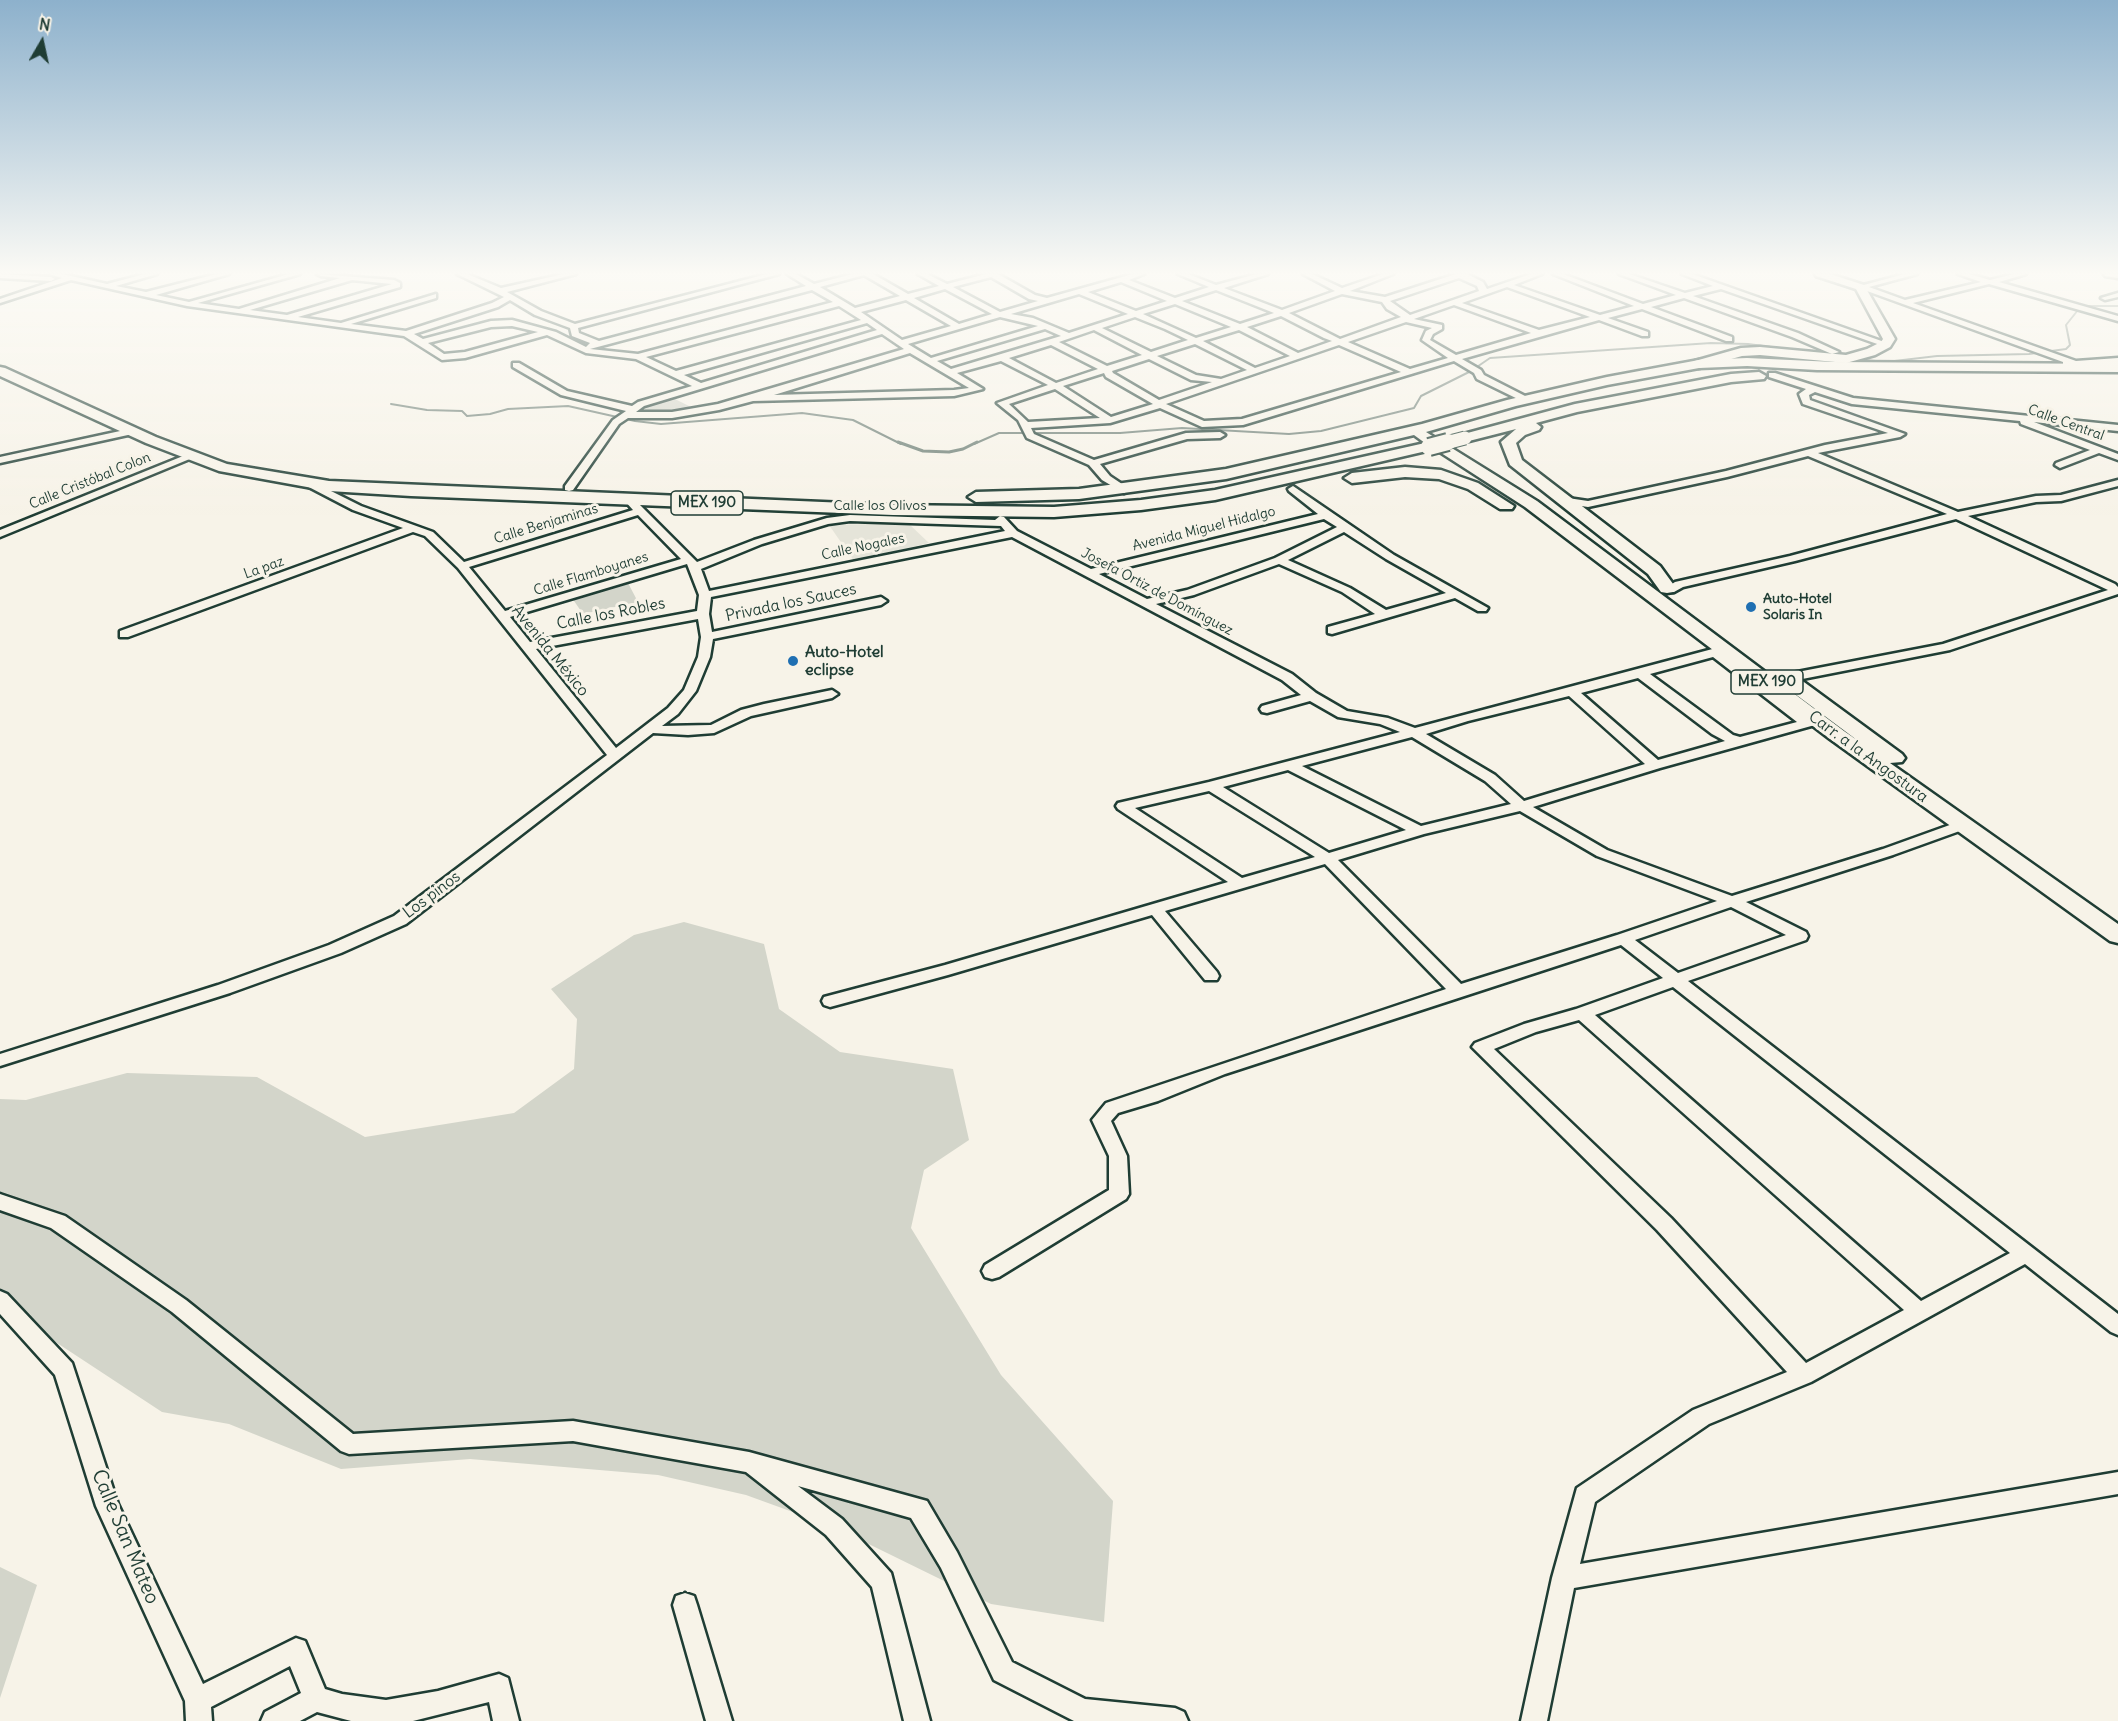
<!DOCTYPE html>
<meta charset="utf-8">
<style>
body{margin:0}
#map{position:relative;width:2118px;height:1721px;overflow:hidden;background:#f7f3e8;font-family:Delius,sans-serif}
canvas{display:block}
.north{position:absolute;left:12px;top:12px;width:60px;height:60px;-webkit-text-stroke:4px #f7f3e8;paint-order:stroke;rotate:9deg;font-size:16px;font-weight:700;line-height:24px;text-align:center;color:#1f3d34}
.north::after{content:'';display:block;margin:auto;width:21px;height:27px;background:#1f3d34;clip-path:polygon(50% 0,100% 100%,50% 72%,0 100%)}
</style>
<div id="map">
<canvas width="2118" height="1721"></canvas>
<div class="north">N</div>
</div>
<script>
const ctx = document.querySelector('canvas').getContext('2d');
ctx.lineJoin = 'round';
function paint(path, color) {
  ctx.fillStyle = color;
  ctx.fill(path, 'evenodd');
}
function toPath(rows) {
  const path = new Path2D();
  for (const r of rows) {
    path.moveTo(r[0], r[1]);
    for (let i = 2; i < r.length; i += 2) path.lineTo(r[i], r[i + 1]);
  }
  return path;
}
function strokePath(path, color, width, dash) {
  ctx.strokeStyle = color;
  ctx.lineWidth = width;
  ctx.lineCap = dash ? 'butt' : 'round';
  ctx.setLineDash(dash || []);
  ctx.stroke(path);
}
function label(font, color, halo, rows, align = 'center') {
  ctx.font = font + ' Delius,sans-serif';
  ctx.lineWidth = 6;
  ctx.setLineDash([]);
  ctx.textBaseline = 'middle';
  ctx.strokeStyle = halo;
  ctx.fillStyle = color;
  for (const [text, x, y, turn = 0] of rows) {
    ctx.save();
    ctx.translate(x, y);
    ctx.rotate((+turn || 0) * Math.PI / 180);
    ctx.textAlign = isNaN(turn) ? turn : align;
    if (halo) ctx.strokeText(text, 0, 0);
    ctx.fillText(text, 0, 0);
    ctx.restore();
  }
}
paint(toPath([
 [908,523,929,543,854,561,829,525]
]), '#e5e4d9');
paint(toPath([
 [671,397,695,409,651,413,639,407],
 [628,583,638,602,583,614,572,598],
 [684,922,764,944,779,1009,840,1052,953,1069,969,1140,924,1170,911,1228,1001,1375,1113,1501,1104,1622,991,1604,834,1527,746,1495,658,1475,470,1459,341,1469,229,1424,162,1412,13,1314,0,1302,0,1099,26,1100,127,1073,257,1077,365,1137,514,1113,574,1069,577,1019,551,989,634,935],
 [0,1567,37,1585,0,1698]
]), '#d3d5ca');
strokePath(toPath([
 [1854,359,1886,362,1937,356,2029,354,2066,349,2070,345,2066,325,2078,310,2084,306,2118,306],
 [391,404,427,410,462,411,467,416,490,414,508,409,568,406,635,421,661,424,802,413,853,420,901,444],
 [974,444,999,433,1120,433,1182,428,1289,434,1321,431,1414,408,1421,396,1471,371,1490,358,1711,343,1748,344,1810,352]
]), '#6f8077', 2);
strokePath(toPath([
 [898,442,923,451,949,452,963,449,977,442]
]), '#6f8077', 3);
const street = toPath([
 [0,274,51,277,55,279,51,281,0,278,0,274],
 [49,274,62,274,107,284,145,274,157,274,116,286,146,292,217,274,229,274,156,295,189,302,289,274,300,274,198,303,239,309,340,278,321,276,317,274,394,280,400,283,400,287,298,317,341,323,436,294,436,298,351,324,406,331,492,303,504,297,457,274,467,274,501,288,564,274,576,274,507,292,541,311,575,324,767,274,779,274,578,328,579,333,599,341,806,286,787,274,796,274,814,284,853,274,873,274,908,294,939,286,918,274,927,274,947,284,986,274,998,274,1035,295,1047,298,1133,274,1144,274,1129,280,1175,298,1209,287,1178,274,1188,274,1216,285,1257,274,1268,274,1224,288,1282,310,1335,291,1303,274,1312,274,1342,288,1383,274,1393,274,1350,291,1385,297,1456,274,1467,274,1483,282,1487,289,1531,274,1542,274,1514,285,1600,315,1634,306,1553,274,1563,274,1643,304,1676,295,1619,274,1629,274,1685,293,1713,286,1682,274,1692,274,1890,344,1883,346,1721,289,1693,296,1798,333,1839,352,1832,354,1792,337,1684,298,1651,307,1732,337,1732,341,1726,341,1642,309,1608,318,1648,332,1648,336,1642,336,1599,320,1462,359,1481,370,1484,375,1529,398,1529,402,1526,403,1477,379,1474,373,1454,361,1243,425,1202,427,1160,408,1110,423,1031,428,1034,434,1094,460,1186,433,1220,432,1225,435,1220,438,1187,439,1100,464,1110,476,1128,488,1129,490,1124,493,1102,480,1089,465,1027,438,1018,420,997,403,1048,385,1001,361,957,373,983,389,954,396,753,401,719,410,672,418,628,418,619,424,573,490,569,491,565,490,565,486,613,420,626,411,561,395,513,367,513,363,519,363,567,391,632,406,638,402,692,386,636,359,586,353,547,335,465,358,442,360,404,336,187,306,71,280,0,303,0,299,62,278,49,274],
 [864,275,900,296,855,308,820,287,864,275],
 [991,277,1029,299,1038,301,1000,312,953,287,991,277],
 [1459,278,1477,286,1479,291,1410,315,1390,301,1459,278],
 [352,280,392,284,287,315,250,310,352,280],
 [1121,282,1167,301,1136,311,1088,292,1121,282],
 [1507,287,1590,317,1539,330,1462,303,1507,287],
 [945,289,992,314,959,324,914,298,945,289],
 [812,290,833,302,638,354,590,349,812,290],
 [1216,290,1274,313,1240,324,1182,301,1216,290],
 [1079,294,1128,314,1069,333,1033,318,1011,314,1079,294],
 [1342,294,1382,302,1387,309,1401,317,1340,339,1289,313,1342,294],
 [510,300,535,315,570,328,572,336,590,343,586,347,556,332,512,320,491,321,423,339,414,334,498,307,510,300],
 [906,300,951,326,902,340,861,312,906,300],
 [1175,304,1231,327,1196,338,1143,314,1175,304],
 [1454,305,1531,333,1456,355,1430,340,1433,334,1442,329,1442,325,1414,319,1454,305],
 [839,306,861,320,676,371,646,357,839,306],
 [1281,316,1324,338,1332,341,1298,353,1247,327,1281,316],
 [1000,317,1038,326,931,358,908,344,1000,317],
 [1135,317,1165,329,1188,340,1151,352,1102,328,1135,317],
 [1406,322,1432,328,1426,331,1422,340,1448,358,1410,369,1348,342,1406,322],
 [867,323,877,330,701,383,684,375,867,323],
 [512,326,538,332,465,352,444,354,428,343,491,327,512,326],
 [1045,329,1061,336,951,369,937,361,1045,329],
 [1094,330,1142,355,1107,366,1059,342,1094,330],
 [1239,330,1290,356,1255,368,1203,341,1239,330],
 [882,334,904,349,718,404,672,412,636,412,644,406,882,334],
 [1195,344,1247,370,1221,379,1196,375,1157,356,1195,344],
 [1051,345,1098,369,1056,383,1009,358,1051,345],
 [1339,345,1401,372,1242,419,1204,421,1166,404,1339,345],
 [910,353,969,388,954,390,774,395,910,353],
 [1149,359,1191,380,1212,382,1159,400,1113,373,1112,371,1149,359],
 [1104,373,1106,377,1153,404,1111,417,1063,386,1104,373],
 [1055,389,1100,418,1028,422,1009,404,1055,389],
 [1905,274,1917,274,1869,287,1905,300,1981,282,1958,274,1969,274,1990,280,2014,274,2026,274,1999,282,2118,316,2118,321,1989,284,1913,303,2076,361,2118,358,2118,364,2063,366,2063,362,1856,287,1905,274],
 [2104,274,2118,274,2118,278,2105,276,2104,274],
 [2118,293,2118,297,2105,300,2101,298,2118,293],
 [1769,373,1775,373,1853,398,2118,425,2118,431,2034,422,2118,454,2118,460,2099,453,2060,468,2055,465,2056,463,2090,450,2021,424,2020,421,1852,404,1815,392,1809,395,1810,400,1905,434,1900,437,1818,453,1958,512,2036,496,2061,495,2118,480,2118,486,2061,501,2036,502,1968,516,2115,584,2118,587,2118,594,1950,650,1787,682,1782,681,1781,678,1782,675,1787,674,1943,644,2108,590,1956,519,1795,561,1683,587,1674,592,1666,592,1666,588,1675,582,1790,556,1947,514,1808,456,1727,477,1588,507,1561,503,1556,500,1561,497,1588,501,1726,471,1825,445,1888,433,1803,404,1799,394,1806,389,1769,377,1769,373],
 [134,428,139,431,137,433,0,463,0,457,134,428],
 [188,454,197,456,0,537,0,530,188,454],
 [309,480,361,506,433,532,464,562,633,510,624,500,629,497,633,498,697,562,754,540,827,518,850,515,995,520,1000,516,1004,517,1017,531,1091,569,1318,514,1289,491,1288,489,1293,486,1394,555,1488,608,1486,611,1478,611,1455,598,1332,634,1328,633,1328,627,1375,614,1342,592,1279,564,1194,595,1156,604,1292,674,1316,693,1347,711,1388,718,1415,728,1720,647,1728,647,1730,650,1725,654,1809,718,1822,717,1824,720,1822,723,1660,768,1533,807,1607,850,1732,896,1883,849,1958,822,1968,822,1970,825,1968,828,1893,855,1746,902,1806,932,1808,936,1806,940,1688,981,2118,1314,2118,1335,2111,1332,2025,1264,1811,1382,1709,1424,1595,1502,1580,1564,2118,1472,2118,1494,1574,1588,1547,1721,1521,1721,1552,1578,1577,1488,1693,1410,1787,1372,1657,1230,1472,1047,1475,1043,1524,1024,1576,1009,1663,978,1621,945,1225,1074,1158,1101,1118,1113,1111,1121,1127,1156,1129,1194,1126,1199,999,1277,992,1279,985,1277,982,1271,985,1265,1109,1190,1109,1156,1092,1120,1106,1103,1446,989,1325,864,1165,911,1217,972,1219,976,1217,980,1205,980,1152,915,948,975,830,1007,824,1005,822,1001,824,997,945,965,1228,882,1118,809,1116,806,1118,803,1209,782,1400,732,1380,724,1338,717,1310,701,1267,713,1262,712,1260,709,1262,706,1301,695,1282,680,1012,537,711,597,709,614,712,632,881,597,887,601,881,605,713,639,710,657,696,691,678,714,662,726,711,725,741,710,764,704,832,690,838,694,832,698,751,716,714,733,688,735,653,733,406,924,341,953,230,993,0,1066,0,1054,218,985,329,945,394,916,607,755,458,568,425,536,413,532,128,637,120,637,120,631,403,528,353,510,305,485,305,481,309,480],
 [638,515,681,559,505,611,469,567,638,515],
 [1324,519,1337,527,1275,558,1187,590,1147,599,1099,574,1324,519],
 [850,521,1001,526,1005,531,709,591,701,569,762,544,828,524,850,521],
 [1344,532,1386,559,1446,593,1386,610,1350,588,1288,560,1344,532],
 [687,564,699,595,697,611,530,642,510,617,687,564],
 [698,619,701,637,698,657,684,690,668,708,616,748,536,649,698,619],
 [1713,657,1797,722,1740,737,1733,735,1650,674,1713,657],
 [1638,678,1712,734,1725,741,1658,760,1581,693,1638,678],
 [1569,696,1645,764,1524,801,1495,775,1426,734,1468,721,1569,696],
 [1412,737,1485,781,1511,804,1421,826,1302,766,1412,737],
 [1288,770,1406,830,1329,853,1223,787,1288,770],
 [1209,791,1315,857,1242,878,1135,808,1209,791],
 [1520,811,1597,856,1717,901,1617,935,1461,984,1338,860,1424,834,1520,811],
 [1731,907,1786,935,1678,973,1635,940,1731,907],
 [1673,987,2010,1253,1921,1301,1595,1015,1673,987],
 [1579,1020,1904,1310,1806,1363,1671,1218,1494,1049,1536,1032,1579,1020],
 [0,1194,65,1216,186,1300,353,1434,573,1421,749,1452,927,1501,957,1552,1012,1662,1085,1699,1175,1708,1184,1712,1188,1721,1074,1721,994,1680,941,1568,911,1518,798,1486,842,1519,891,1573,930,1721,904,1721,872,1587,826,1535,746,1472,573,1441,349,1454,341,1451,172,1312,51,1228,0,1210,0,1194],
 [0,1291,7,1294,72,1363,118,1504,203,1684,296,1638,305,1641,325,1689,342,1694,386,1700,438,1691,499,1674,508,1678,519,1721,493,1721,489,1702,413,1721,351,1721,317,1712,300,1721,261,1721,265,1712,301,1693,290,1666,211,1707,212,1721,186,1721,185,1701,96,1506,55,1375,0,1314,0,1291],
 [685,1593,694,1596,697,1605,732,1721,706,1721,673,1605,676,1596,685,1593]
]);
const secondary = toPath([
 [1815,274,1830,274,1864,285,1895,339,1890,347,1875,355,1846,363,1760,355,1742,356,1699,368,1695,367,1693,364,1695,361,1741,348,1760,347,1846,355,1867,349,1881,342,1883,339,1856,289,1816,276,1815,274]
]);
const primary = toPath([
 [1747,358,1834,362,2118,364,2118,372,1817,370,1747,366,1699,368,1607,385,1516,406,1426,432,1537,501,1844,731,1861,743,1779,682,1776,678,1779,674,1793,674,1902,754,1905,758,1902,762,1890,763,2118,924,2118,943,2110,941,1830,739,1525,507,1435,449,1215,500,1141,510,1054,517,893,515,411,496,329,491,219,471,146,443,0,376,0,367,5,368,156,437,227,464,329,481,893,505,1054,507,1141,500,1215,490,1425,443,1414,435,1226,479,1079,499,976,502,968,497,976,492,1079,489,1226,469,1422,424,1507,400,1607,377,1699,360,1747,358],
 [1759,372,1766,376,1764,379,1731,382,1577,412,1536,423,1541,427,1539,430,1525,435,1516,443,1522,460,1660,566,1676,588,1673,592,1667,593,1661,592,1648,574,1510,465,1501,442,1516,429,1465,442,1458,438,1460,435,1575,404,1731,374,1759,372],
 [1405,467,1441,470,1478,483,1514,506,1512,509,1500,509,1468,489,1439,479,1405,477,1352,483,1344,478,1352,473,1405,467]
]);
strokePath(street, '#1f3d34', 5);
strokePath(secondary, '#1f3d34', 5);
strokePath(primary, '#1f3d34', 5);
paint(street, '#f7f3e8');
paint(secondary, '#f7f3e8');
paint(primary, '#f7f3e8');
const primaryBridgeFar1 = toPath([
 [1442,444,1465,438]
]);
const primaryBridge = toPath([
 [1429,447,1448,442]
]);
strokePath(primaryBridgeFar1, '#1f3d34', 15, []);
strokePath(primaryBridge, '#1f3d34', 20, []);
strokePath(primaryBridgeFar1, '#f7f3e8', 13);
strokePath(primaryBridge, '#f7f3e8', 16);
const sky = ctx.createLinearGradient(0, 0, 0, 515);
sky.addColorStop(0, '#8db1cc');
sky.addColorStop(0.53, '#fbfaf5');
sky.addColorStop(1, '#fbfaf500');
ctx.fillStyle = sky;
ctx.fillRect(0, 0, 2118, 515);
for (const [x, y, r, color] of [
 [1751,607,6,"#1f6fb2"],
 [793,661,6,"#1f6fb2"]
]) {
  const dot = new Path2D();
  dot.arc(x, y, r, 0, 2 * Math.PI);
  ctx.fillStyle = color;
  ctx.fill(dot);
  strokePath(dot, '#f7f3e8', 2);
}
label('14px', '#1f3d34', '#f7f3e8', [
 ["Calle Central",2066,423,20],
 ["Calle Cristóbal Colon",90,481,-22],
 ["Calle los Olivos",880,506],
 ["Calle Benjaminas",546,524,-17],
 ["Avenida Miguel Hidalgo",1204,529,-14],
 ["Calle Nogales",863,547,-12],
 ["La paz",264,568,-20],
 ["Calle Flamboyanes",591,574,-17],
 ["Josefa Ortiz de Domínguez",1157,592,28]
]);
label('bold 14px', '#1f3d34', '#f7f3e8', [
 ["Auto-Hotel",1763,599],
 ["Solaris In",1763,615]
], 'left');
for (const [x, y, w] of [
 [707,503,72],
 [1767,682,72]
]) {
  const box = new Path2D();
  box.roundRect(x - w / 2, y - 12, w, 24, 4.5);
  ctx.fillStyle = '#f7f3e8';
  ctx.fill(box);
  strokePath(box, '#1f3d34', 1.5);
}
label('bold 15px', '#1f3d34', null, [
 ["MEX 190",707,503],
 ["MEX 190",1767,682]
]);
label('16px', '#1f3d34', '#f7f3e8', [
 ["Privada los Sauces",791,603,-12],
 ["Calle los Robles",611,614,-11],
 ["Avenida México",550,651,51],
 ["Carr. a la Angostura",1868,757,36],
 ["Los pinos",432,895,-37]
]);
label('bold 16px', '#1f3d34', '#f7f3e8', [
 ["Auto-Hotel",805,652],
 ["eclipse",805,670]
], 'left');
label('20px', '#1f3d34', '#f7f3e8', [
 ["Calle San Mateo",125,1537,67]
]);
</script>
